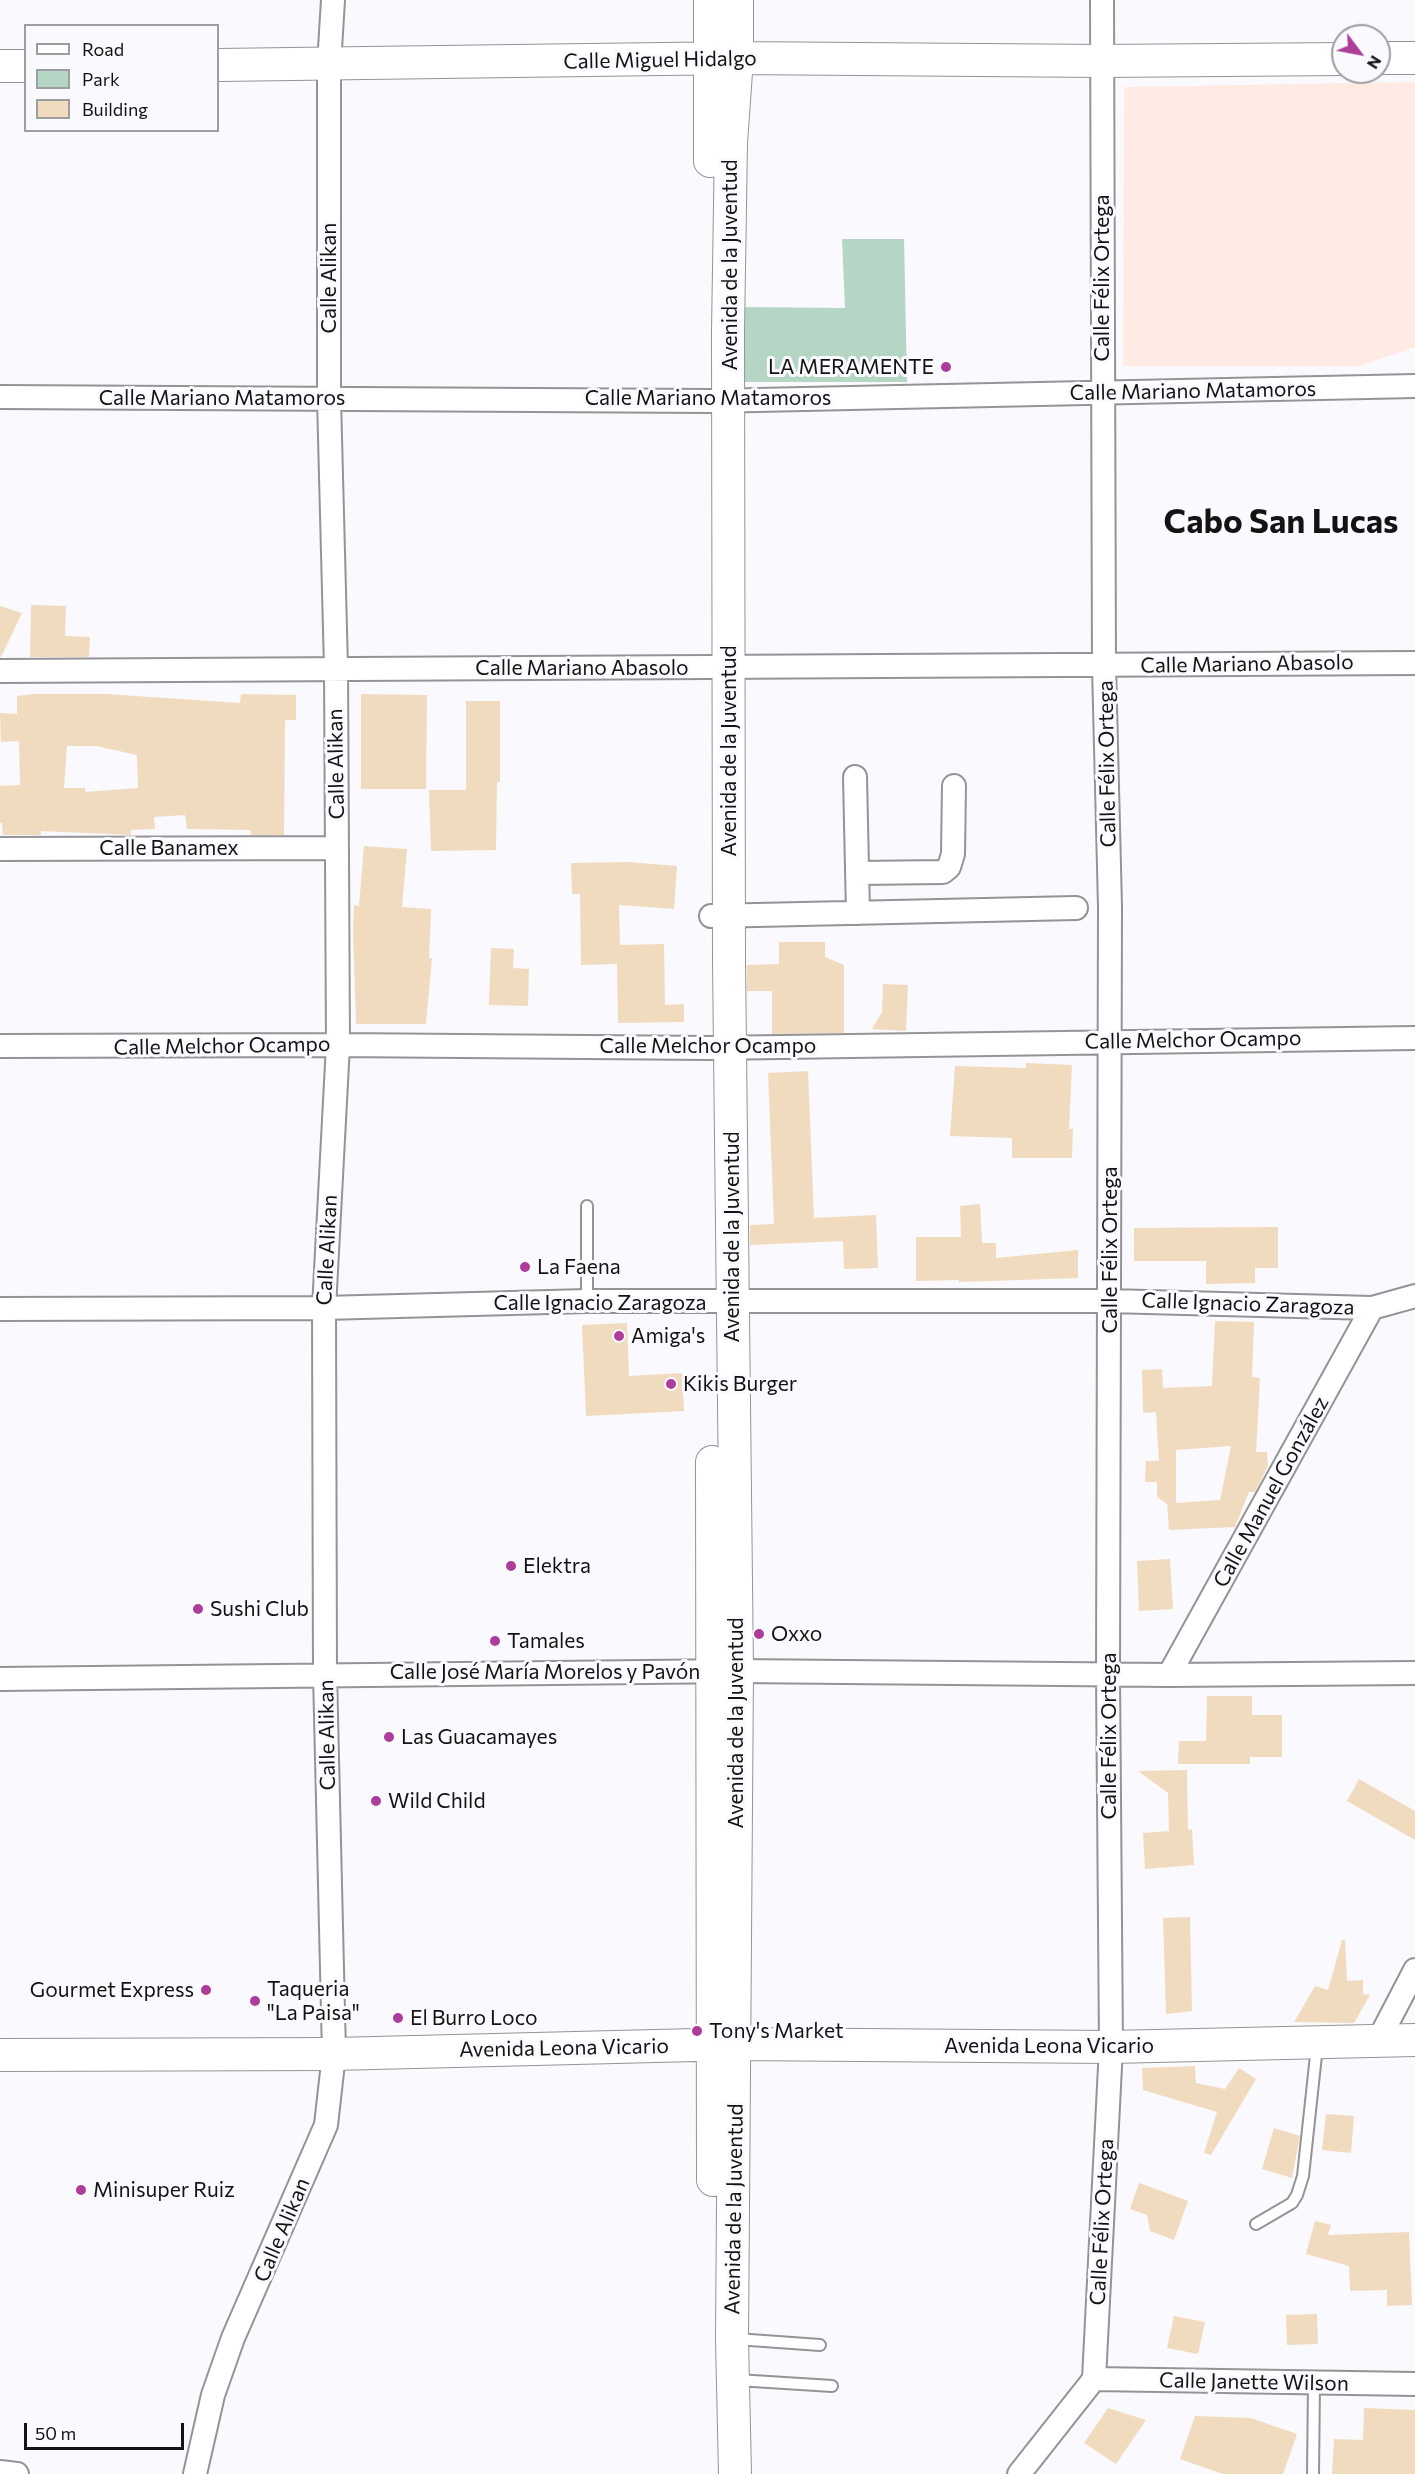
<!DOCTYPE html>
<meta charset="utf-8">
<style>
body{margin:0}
#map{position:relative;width:1415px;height:2474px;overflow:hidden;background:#faf9fd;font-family:Commissioner,sans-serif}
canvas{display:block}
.legend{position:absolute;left:24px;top:24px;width:195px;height:108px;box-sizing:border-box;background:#faf9fd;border:2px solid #9e9da0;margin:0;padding:8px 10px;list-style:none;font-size:18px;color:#131314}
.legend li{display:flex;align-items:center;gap:12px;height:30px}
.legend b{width:30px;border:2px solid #9e9da0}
.north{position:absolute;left:1331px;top:24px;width:60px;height:60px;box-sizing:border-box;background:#faf9fd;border:2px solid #9e9da0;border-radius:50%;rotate:122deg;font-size:16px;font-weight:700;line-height:24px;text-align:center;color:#131314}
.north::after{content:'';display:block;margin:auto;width:21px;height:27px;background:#ad3d9a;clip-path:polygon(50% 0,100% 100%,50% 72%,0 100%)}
.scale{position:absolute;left:24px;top:2423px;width:160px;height:27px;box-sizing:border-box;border:3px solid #131314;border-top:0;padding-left:8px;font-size:18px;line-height:21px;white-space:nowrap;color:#131314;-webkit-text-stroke:4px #faf9fd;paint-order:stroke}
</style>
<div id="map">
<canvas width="1415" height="2474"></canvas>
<ul class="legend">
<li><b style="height:8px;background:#fff"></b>Road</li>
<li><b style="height:16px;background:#b5d6c4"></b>Park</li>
<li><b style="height:16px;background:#f1dbbf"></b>Building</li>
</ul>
<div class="north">N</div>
<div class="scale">50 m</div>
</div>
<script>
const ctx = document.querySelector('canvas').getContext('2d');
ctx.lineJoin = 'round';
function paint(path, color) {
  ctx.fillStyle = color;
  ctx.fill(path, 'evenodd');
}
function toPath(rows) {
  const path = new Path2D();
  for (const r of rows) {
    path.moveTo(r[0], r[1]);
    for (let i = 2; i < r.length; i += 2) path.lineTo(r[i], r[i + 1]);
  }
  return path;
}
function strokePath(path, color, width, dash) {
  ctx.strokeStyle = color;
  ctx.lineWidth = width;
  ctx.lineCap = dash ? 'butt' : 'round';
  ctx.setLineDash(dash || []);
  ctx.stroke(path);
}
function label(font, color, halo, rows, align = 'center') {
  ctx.font = font + ' Commissioner,sans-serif';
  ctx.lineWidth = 6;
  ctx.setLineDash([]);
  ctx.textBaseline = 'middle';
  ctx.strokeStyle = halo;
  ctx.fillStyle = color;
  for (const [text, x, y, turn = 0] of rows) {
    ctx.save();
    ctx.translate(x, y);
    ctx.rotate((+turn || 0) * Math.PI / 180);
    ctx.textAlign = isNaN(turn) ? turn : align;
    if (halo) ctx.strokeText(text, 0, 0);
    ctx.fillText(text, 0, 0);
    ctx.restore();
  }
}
paint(toPath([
 [1415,82,1415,347,1359,366,1123,366,1124,87]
]), '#ffebe3');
paint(toPath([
 [842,239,904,239,907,382,744,382,741,307,845,308]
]), '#b5d6c4');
paint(toPath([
 [31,605,66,606,65,636,90,637,89,657,30,657],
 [0,606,22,613,1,657,0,657],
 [34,694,106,694,240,703,241,694,296,695,296,720,285,720,284,835,251,835,251,830,187,829,185,815,154,817,155,829,131,830,131,835,41,831,41,835,3,835,2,823,0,823,0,786,20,785,19,741,1,742,0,713,17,714,17,696],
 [67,746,96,746,137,755,138,788,85,792,85,788,64,788],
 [361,694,427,695,426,789,361,789],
 [466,701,500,701,500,782,497,782,496,850,431,851,429,790,466,790],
 [364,846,407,849,402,907,431,909,429,958,432,958,426,1024,356,1024,353,931,354,905,359,906],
 [628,862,677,866,674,909,619,905,620,945,664,944,665,1005,684,1004,684,1022,618,1023,617,964,581,965,580,894,572,894,571,863],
 [779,942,825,942,825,957,844,965,844,1033,772,1034,772,991,747,991,747,965,779,964],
 [491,948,514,949,513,968,529,969,528,1006,489,1005],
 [883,984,908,985,906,1031,872,1029,882,1012],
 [1026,1063,1072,1065,1069,1129,1073,1129,1072,1158,1012,1158,1012,1138,950,1136,955,1066,1026,1068],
 [808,1071,814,1218,876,1215,878,1268,844,1269,843,1241,750,1245,750,1225,774,1224,768,1073],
 [980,1204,982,1243,996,1243,996,1258,1078,1250,1078,1278,959,1282,959,1280,916,1281,916,1237,961,1237,960,1206],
 [1278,1227,1278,1268,1255,1268,1255,1283,1206,1284,1206,1261,1134,1261,1134,1228],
 [1215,1321,1254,1322,1252,1377,1260,1378,1256,1452,1267,1452,1268,1466,1255,1492,1249,1492,1235,1527,1169,1530,1167,1504,1157,1497,1157,1482,1145,1482,1146,1461,1159,1461,1156,1412,1143,1413,1142,1370,1162,1369,1163,1388,1212,1386],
 [1231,1446,1220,1500,1176,1503,1176,1450],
 [627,1323,629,1376,682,1373,684,1411,586,1416,582,1325],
 [1170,1559,1173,1609,1139,1611,1137,1561],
 [1207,1696,1252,1696,1252,1715,1282,1715,1282,1757,1250,1757,1250,1764,1178,1764,1179,1741,1206,1741],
 [1187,1770,1188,1830,1192,1829,1194,1865,1145,1869,1143,1833,1169,1831,1168,1793,1138,1771],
 [1359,1779,1415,1811,1415,1840,1347,1801],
 [1190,1917,1192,2011,1166,2014,1163,1918],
 [1342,1940,1345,1940,1347,1981,1363,1980,1363,1994,1370,1995,1354,2023,1294,2022,1315,1986,1328,1990],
 [1195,2066,1196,2083,1225,2089,1239,2068,1256,2079,1211,2155,1204,2153,1217,2112,1143,2090,1142,2068],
 [1326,2114,1354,2116,1351,2153,1322,2150],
 [1274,2128,1300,2136,1292,2178,1262,2169],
 [1139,2183,1188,2201,1174,2240,1150,2231,1147,2215,1130,2209],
 [1315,2221,1331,2225,1328,2235,1409,2232,1412,2305,1387,2306,1387,2290,1350,2291,1349,2266,1306,2254],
 [1317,2314,1318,2344,1287,2345,1286,2315],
 [1174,2316,1205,2322,1198,2354,1167,2348],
 [1108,2408,1146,2420,1116,2464,1084,2443],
 [1364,2408,1415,2410,1415,2474,1332,2474,1334,2439,1363,2440],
 [1195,2416,1251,2418,1297,2434,1283,2474,1223,2474,1180,2459]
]), '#f1dbbf');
const lane = toPath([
 [587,1301,587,1206],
 [1256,2224,1292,2203,1297,2195,1303,2176,1317,2046],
 [736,2339,820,2345],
 [737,2380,832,2386],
 [1313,2474,1314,2384]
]);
const street = toPath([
 [0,397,710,401,1415,386],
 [0,671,1415,663],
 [855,777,858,913],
 [0,849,337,848],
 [858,873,943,872,949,867,953,854,954,786],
 [711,916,1076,908],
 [0,1046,338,1045,711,1048,1415,1038],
 [0,1309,324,1308,587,1301,1110,1301,1372,1308,1415,1296],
 [1169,1675,1372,1308],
 [0,1679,737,1671,1169,1675,1415,1673],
 [1378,2041,1415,1970],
 [1094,2379,1415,2384],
 [0,2472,17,2474],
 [195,2474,213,2395,233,2338,326,2125,334,2054,325,1673,324,1308,338,1045,336,668,329,399,329,65,333,0],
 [1019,2474,1094,2379,1111,2047,1108,1675,1110,907,1104,666,1102,0]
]);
const secondary = toPath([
 [710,0,710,161],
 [1379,58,1415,58],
 [218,65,737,58,1102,61,1343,59],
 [0,66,26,66],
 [712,1462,713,2180],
 [0,2055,334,2054,736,2044,1111,2047,1415,2040],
 [735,2474,732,2339,737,1671,729,960,728,331,731,143,737,58,737,0]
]);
strokePath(lane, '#949397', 14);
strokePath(street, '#949397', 26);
strokePath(secondary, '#949397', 34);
strokePath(lane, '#fff', 10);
strokePath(street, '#fff', 22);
strokePath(secondary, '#fff', 32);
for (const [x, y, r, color] of [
 [946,367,6,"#ad3d9a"],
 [525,1267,6,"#ad3d9a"],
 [619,1336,6,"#ad3d9a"],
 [671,1384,6,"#ad3d9a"],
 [511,1566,6,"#ad3d9a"],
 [198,1609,6,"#ad3d9a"],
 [759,1634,6,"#ad3d9a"],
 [495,1641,6,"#ad3d9a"],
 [389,1737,6,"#ad3d9a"],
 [376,1801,6,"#ad3d9a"],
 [206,1990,6,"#ad3d9a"],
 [255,2001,6,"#ad3d9a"],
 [398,2018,6,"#ad3d9a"],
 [697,2031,6,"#ad3d9a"],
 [81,2190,6,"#ad3d9a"]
]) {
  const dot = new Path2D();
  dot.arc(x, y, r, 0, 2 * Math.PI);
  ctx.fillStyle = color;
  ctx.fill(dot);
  strokePath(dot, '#faf9fd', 2);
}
label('21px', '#131314', '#faf9fd', [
 ["Calle Miguel Hidalgo",660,60,-1],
 ["Avenida de la Juventud",730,265,-90],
 ["Calle Alikan",329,278,-90],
 ["Calle Félix Ortega",1102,278,-90],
 ["Calle Mariano Matamoros",1193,391,-1],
 ["Calle Mariano Matamoros",222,398],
 ["Calle Mariano Matamoros",708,398],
 ["Calle Mariano Abasolo",1247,664,-1],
 ["Calle Mariano Abasolo",582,668],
 ["Avenida de la Juventud",729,751,-90],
 ["Calle Alikan",336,764,-91],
 ["Calle Félix Ortega",1107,764,-91],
 ["Calle Banamex",169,848],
 ["Calle Melchor Ocampo",1193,1040,-1],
 ["Calle Melchor Ocampo",222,1046,-1],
 ["Calle Melchor Ocampo",708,1046],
 ["Avenida de la Juventud",732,1237,-90],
 ["Calle Alikan",327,1250,-87],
 ["Calle Félix Ortega",1110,1250,-90],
 ["Calle Ignacio Zaragoza",600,1303],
 ["Calle Ignacio Zaragoza",1248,1304,2],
 ["Calle Manuel González",1271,1492,-61],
 ["Calle José María Morelos y Pavón",545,1672],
 ["Avenida de la Juventud",736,1723,-90],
 ["Calle Alikan",327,1735,-91],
 ["Calle Félix Ortega",1109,1736,-90],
 ["Avenida Leona Vicario",1049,2046],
 ["Avenida Leona Vicario",564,2048,-1],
 ["Avenida de la Juventud",734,2209,-89],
 ["Calle Félix Ortega",1102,2222,-87],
 ["Calle Alikan",282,2230,-67],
 ["Calle Janette Wilson",1254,2382,1]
]);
label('21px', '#131314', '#faf9fd', [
 ["LA MERAMENTE",934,367,"right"],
 ["La Faena",537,1267],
 ["Amiga's",631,1336],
 ["Kikis Burger",683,1384],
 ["Elektra",523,1566],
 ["Sushi Club",210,1609],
 ["Oxxo",771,1634],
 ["Tamales",507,1641],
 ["Las Guacamayes",401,1737],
 ["Wild Child",388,1801],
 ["Taqueria",267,1989],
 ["\"La Paisa\"",267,2013],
 ["Gourmet Express",194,1990,"right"],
 ["El Burro Loco",410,2018],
 ["Tony's Market",709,2031],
 ["Minisuper Ruiz",93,2190]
], 'left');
label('bold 33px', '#131314', '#faf9fd', [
 ["Cabo San Lucas",1281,522]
]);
</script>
